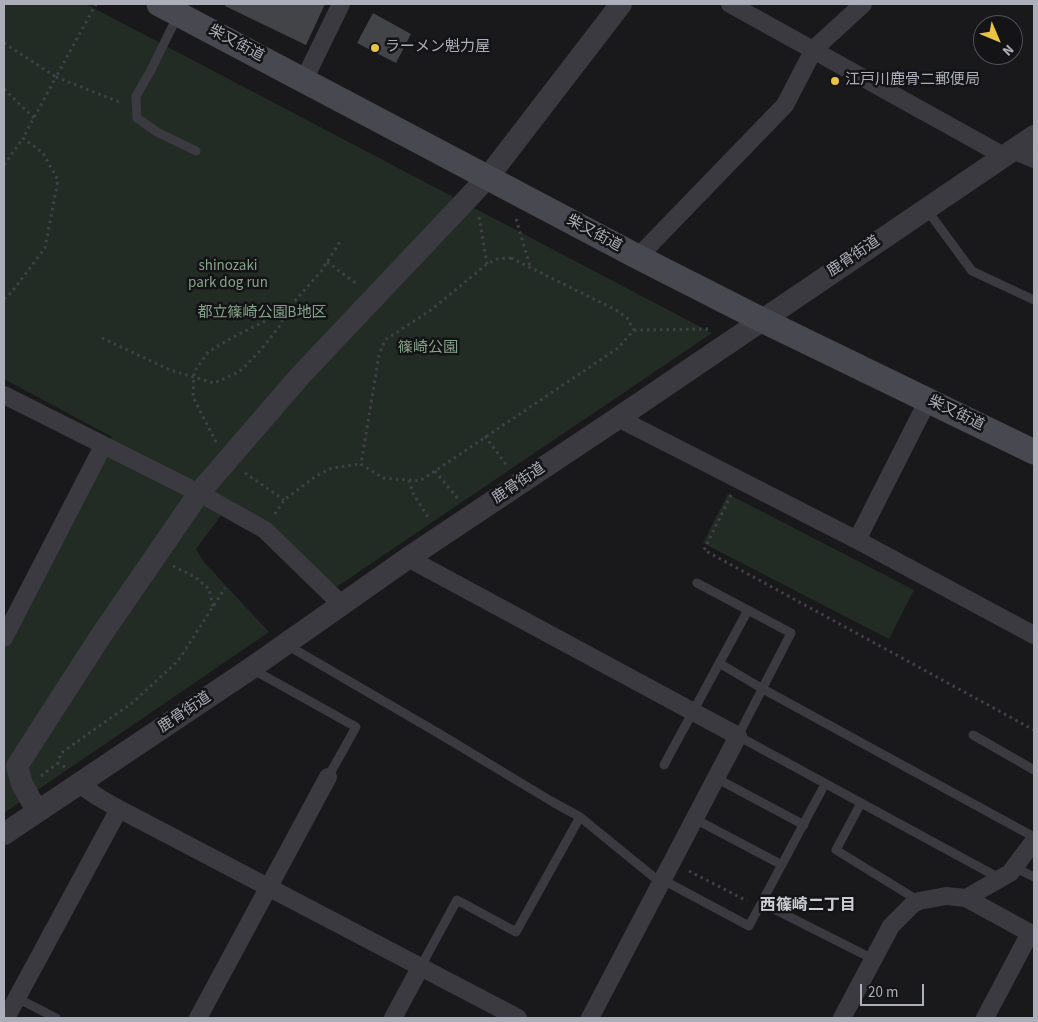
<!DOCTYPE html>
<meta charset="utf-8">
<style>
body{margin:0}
#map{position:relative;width:1038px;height:1022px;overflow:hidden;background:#19191b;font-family:"Source Sans 3",sans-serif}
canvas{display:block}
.frame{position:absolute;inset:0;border:5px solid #acafba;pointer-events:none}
.north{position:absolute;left:973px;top:15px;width:50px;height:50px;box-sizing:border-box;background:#141416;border:1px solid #515258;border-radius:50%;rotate:135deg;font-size:14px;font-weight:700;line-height:20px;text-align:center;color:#acafba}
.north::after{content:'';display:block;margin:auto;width:18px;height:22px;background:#e8c445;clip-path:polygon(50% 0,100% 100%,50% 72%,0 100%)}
.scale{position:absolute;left:860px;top:984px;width:64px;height:22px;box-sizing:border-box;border:2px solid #acafba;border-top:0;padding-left:6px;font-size:15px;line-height:18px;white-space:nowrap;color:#acafba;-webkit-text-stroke:4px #141416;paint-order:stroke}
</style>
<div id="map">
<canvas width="1038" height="1022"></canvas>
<div class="frame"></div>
<div class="north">N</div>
<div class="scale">20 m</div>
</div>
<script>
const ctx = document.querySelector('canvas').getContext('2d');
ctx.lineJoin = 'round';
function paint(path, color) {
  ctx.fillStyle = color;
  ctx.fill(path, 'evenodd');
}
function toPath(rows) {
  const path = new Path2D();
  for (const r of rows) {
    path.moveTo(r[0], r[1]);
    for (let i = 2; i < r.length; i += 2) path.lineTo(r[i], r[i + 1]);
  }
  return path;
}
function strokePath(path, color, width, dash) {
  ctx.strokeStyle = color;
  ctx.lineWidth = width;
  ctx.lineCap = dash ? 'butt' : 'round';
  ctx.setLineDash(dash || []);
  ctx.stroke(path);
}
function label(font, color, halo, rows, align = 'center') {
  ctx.font = font + ' "Source Sans 3","Noto Sans JP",sans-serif';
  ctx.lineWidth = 5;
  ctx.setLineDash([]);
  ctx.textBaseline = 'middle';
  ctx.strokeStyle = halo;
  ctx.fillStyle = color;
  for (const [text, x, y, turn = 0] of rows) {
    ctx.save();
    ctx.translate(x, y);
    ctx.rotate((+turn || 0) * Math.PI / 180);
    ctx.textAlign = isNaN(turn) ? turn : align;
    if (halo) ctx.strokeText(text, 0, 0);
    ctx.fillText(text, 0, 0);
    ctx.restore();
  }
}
paint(toPath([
 [4,4,86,4,712,333,332,590,229,505,196,549,203,561,269,632,4,813,4,649,112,437,4,379],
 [728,494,914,590,889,639,703,543]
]), '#232b25');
paint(toPath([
 [226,4,325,4,306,45,225,6],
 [373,13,411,34,396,63,357,43]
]), '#434448');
strokePath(toPath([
 [4,43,56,77,96,4],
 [4,89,34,118],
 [4,165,23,138],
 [479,217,487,264],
 [516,219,530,266],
 [511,258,616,310,627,318,634,330,618,348,420,481,383,478,361,464,379,355,385,340,431,310,487,264,497,259,511,258],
 [327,262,357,284],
 [4,299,11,293,45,248,58,180,43,153,23,138,56,77,122,103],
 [634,330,711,329],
 [102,338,170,370,214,383,239,372,260,351,279,327,286,312],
 [485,436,507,466],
 [216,442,193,397,194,372,208,352,235,336,286,311,322,270,341,240],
 [435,471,459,500],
 [245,473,284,500],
 [409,480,413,493,429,519],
 [731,495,704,550,1034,730],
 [275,514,284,500,316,476,332,468,361,464],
 [173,566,195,577,209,589,213,607],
 [65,767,58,763,61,753,132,703,178,661,225,588],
 [41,776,58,763],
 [689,871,747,901]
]), '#404147', 3, [2.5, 4]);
strokePath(toPath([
 [178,15,150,72,136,96,137,118,157,132,196,151],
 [927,210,972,271,1034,300],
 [697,583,791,633,738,736,1001,879],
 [287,645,438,733,551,801,580,817,661,883],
 [719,663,763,689,1034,837],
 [252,669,356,727,328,777],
 [973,735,1034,770],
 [664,765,748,610],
 [716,778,804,825],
 [861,803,836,850,919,901],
 [695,819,782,865],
 [1014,867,1034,877],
 [663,880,749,926,825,784],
 [762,903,873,959],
 [420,968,457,900,516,932,580,817],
 [17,998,56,1018]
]), '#3a3a40', 9);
strokePath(toPath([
 [730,4,1004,156],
 [304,80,341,4],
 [1012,150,1034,159],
 [638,257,785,105,814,49,863,4],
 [4,395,199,493,265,530,342,605],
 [618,418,857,540,1034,635],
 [857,540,928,400],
 [408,558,738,736,590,1018],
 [4,638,103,446],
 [79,784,98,797,119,809,518,1018],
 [966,898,1034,935],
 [6,1018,119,809],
 [198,1018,328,777],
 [393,1018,420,968],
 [842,1018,891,926,913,904,919,901,946,896,966,898,1010,873,1034,841],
 [985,1018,1030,933]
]), '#3a3a40', 18);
strokePath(toPath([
 [37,811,22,784,17,766,100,637,199,493,300,376,488,177,621,4],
 [4,834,250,669,408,558,618,418,1034,136]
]), '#3a3a40', 22);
strokePath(toPath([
 [159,4,638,257,762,320,1034,452]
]), '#484950', 25);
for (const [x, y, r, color] of [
 [375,48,5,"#e8c445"],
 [835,81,5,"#e8c445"]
]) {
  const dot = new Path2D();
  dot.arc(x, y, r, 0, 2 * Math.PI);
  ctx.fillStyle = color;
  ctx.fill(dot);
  strokePath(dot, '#141416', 2);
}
label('15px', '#acafba', '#141416', [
 ["柴又街道",236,44,28],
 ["柴又街道",594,234,28],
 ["鹿骨街道",854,257,-34],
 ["柴又街道",956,414,26],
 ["鹿骨街道",519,484,-34],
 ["鹿骨街道",185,713,-34]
]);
label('15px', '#acafba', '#141416', [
 ["ラーメン魁力屋",385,48],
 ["江戸川鹿骨二郵便局",845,81]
], 'left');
label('15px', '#85a38a', '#141416', [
 ["shinozaki",228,267],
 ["park dog run",228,284],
 ["都立篠崎公園B地区",262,314],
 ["篠崎公園",428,349]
]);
label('bold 16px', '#cdced6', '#141416', [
 ["西篠崎二丁目",808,906]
]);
</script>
